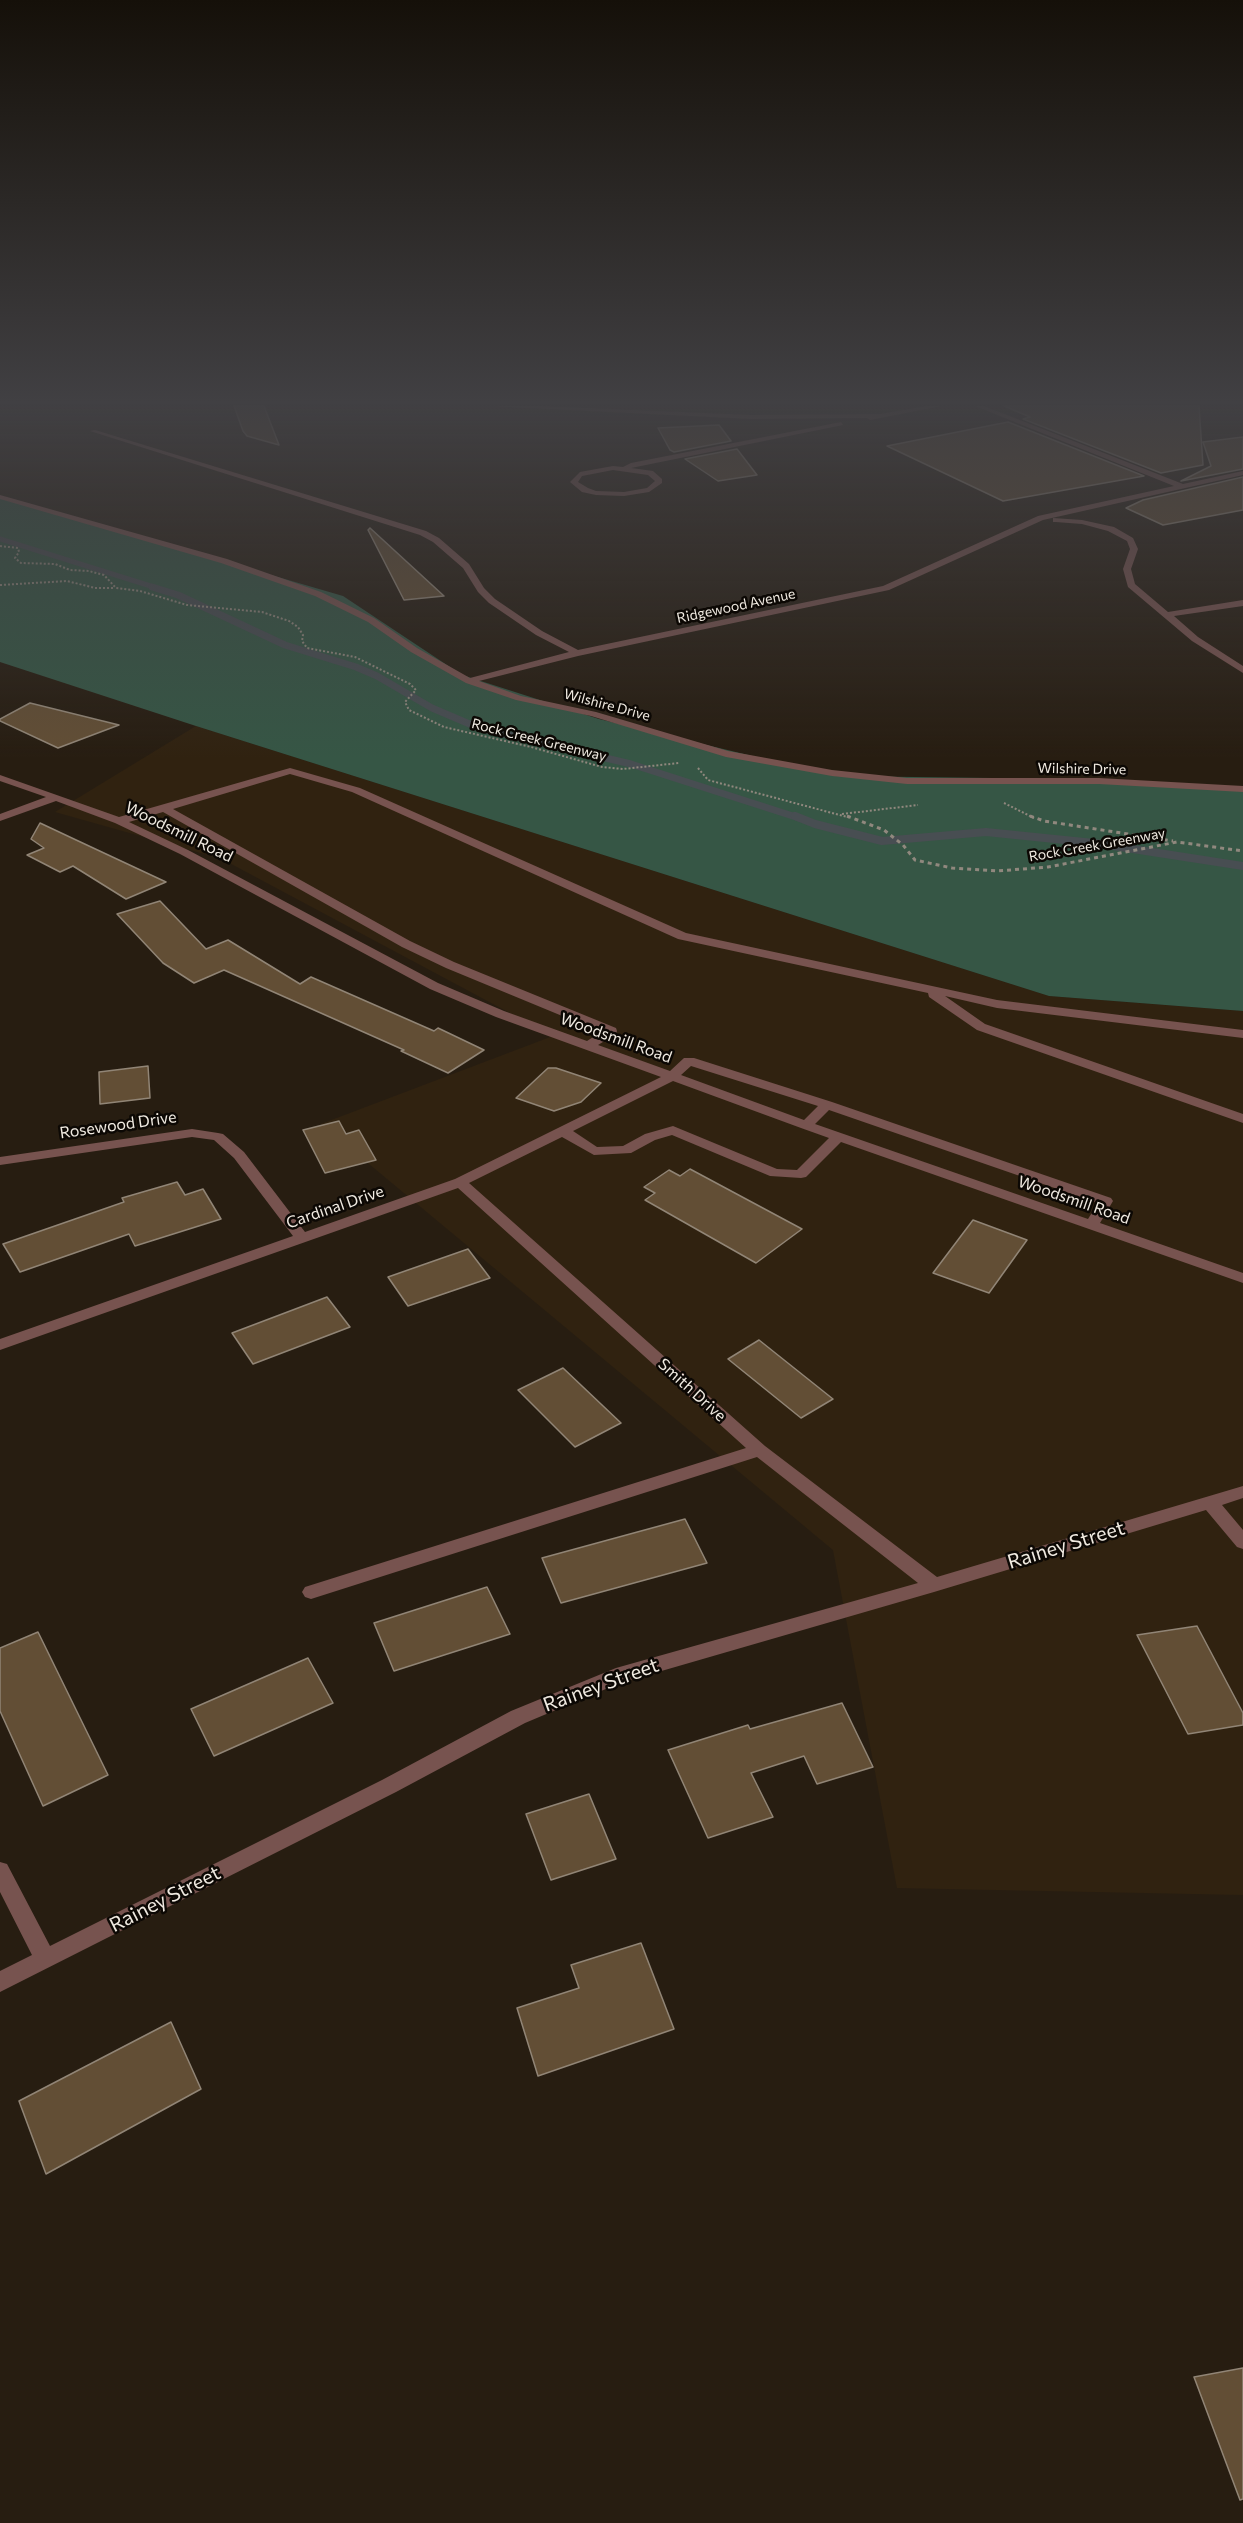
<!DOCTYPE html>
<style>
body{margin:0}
canvas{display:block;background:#271d11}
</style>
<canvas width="1243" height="2523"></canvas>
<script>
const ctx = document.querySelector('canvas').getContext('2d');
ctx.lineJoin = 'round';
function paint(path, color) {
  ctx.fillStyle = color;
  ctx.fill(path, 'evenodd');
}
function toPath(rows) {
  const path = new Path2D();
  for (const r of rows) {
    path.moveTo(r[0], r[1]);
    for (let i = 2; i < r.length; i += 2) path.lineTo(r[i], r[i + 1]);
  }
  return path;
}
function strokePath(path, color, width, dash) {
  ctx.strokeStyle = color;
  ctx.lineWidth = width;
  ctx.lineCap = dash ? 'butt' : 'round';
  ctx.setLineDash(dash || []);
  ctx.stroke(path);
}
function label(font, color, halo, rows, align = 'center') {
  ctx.font = font + ' Commissioner,sans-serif';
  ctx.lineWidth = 5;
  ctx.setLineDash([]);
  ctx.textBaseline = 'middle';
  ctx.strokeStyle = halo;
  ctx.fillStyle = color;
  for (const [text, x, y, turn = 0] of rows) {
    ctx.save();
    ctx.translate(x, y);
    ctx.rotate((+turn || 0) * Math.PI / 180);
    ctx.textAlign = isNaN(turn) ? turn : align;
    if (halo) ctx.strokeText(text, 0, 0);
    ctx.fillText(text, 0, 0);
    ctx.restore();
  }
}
paint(toPath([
 [196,726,1049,996,1243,1011,1243,1895,897,1888,833,1550,321,1124,553,1036,222,859,55,812]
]), '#302210');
paint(toPath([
 [0,496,343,596,462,675,599,719,835,776,992,778,1243,789,1243,1011,1049,996,196,726,0,662]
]), '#365645');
strokePath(toPath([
 [0,539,157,588]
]), '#484e52', 5);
strokePath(toPath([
 [152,587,178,595,285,645,356,667,377,676,432,708,479,728,631,764,799,818]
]), '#484e52', 7);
strokePath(toPath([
 [795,816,815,824,882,841,986,832,1094,843,1243,866]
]), '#484e52', 8);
const building = toPath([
 [234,406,264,406,279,445,247,436,243,431,234,406],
 [1004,406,1199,406,1203,465,1161,473,1023,419,1030,417,1004,406],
 [1008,422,1144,476,1003,501,887,446,1008,422],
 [719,425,731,441,674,452,670,450,658,428,719,425],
 [1243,437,1243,469,1181,481,1211,466,1203,442,1243,437],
 [737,449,757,475,718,481,685,459,737,449],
 [1243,477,1243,510,1163,525,1126,508,1143,500,1243,477],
 [370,528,444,596,404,600,368,530,370,528],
 [30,703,119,725,58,748,0,721,0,719,30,703],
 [40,823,74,839,166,882,126,899,73,866,60,872,27,855,44,848,31,839,40,823],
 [160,901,206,949,228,940,300,984,311,977,434,1031,438,1028,484,1050,448,1073,401,1051,404,1050,224,970,194,983,163,963,117,914,160,901],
 [148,1066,150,1098,100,1104,99,1072,148,1066],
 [548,1068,556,1068,601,1083,581,1102,554,1111,516,1098,548,1068],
 [339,1121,346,1134,359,1130,376,1160,325,1173,303,1130,339,1121],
 [690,1169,802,1229,756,1263,645,1200,655,1193,644,1187,669,1170,680,1176,690,1169],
 [177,1182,185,1195,203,1189,221,1219,135,1246,129,1234,20,1272,3,1244,124,1202,122,1198,177,1182],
 [973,1220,1027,1240,989,1293,933,1273,973,1220],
 [468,1249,490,1278,408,1306,388,1277,468,1249],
 [327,1297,350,1327,253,1364,232,1333,327,1297],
 [759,1340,833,1399,801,1418,728,1359,759,1340],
 [563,1368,621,1423,575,1447,518,1390,563,1368],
 [685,1519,707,1563,561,1603,542,1558,685,1519],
 [487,1587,510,1634,394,1671,374,1623,487,1587],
 [1197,1626,1243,1713,1243,1725,1188,1734,1137,1635,1197,1626],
 [38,1632,108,1775,43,1806,0,1711,0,1648,38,1632],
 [308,1658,333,1703,214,1756,191,1709,308,1658],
 [842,1703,873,1767,817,1784,804,1756,751,1773,773,1817,708,1838,668,1750,748,1725,750,1729,842,1703],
 [589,1794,616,1859,551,1880,526,1814,589,1794],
 [641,1943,674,2029,538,2076,517,2008,579,1988,571,1965,641,1943],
 [171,2022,201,2089,46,2174,19,2101,171,2022],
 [1243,2368,1243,2499,1240,2500,1194,2377,1243,2368]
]);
paint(building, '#624e35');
strokePath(building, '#918576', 1.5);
strokePath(toPath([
 [0,546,18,548,19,552,15,558,21,563,55,564,70,570,89,571,104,575,116,588,140,591,187,605,262,612,289,621,298,627,303,635,302,641,307,648,355,657,410,684,416,690,405,702,409,710,444,727,531,747,602,767,623,769,679,763],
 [0,585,67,581,95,588,115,588],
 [698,768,708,780,851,818],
 [1004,803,1034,818],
 [842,814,918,805]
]), '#90887e', 2, [2, 2]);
strokePath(toPath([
 [847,816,884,830,903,845,915,860,952,868,997,871,1048,867,1177,842,1243,851],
 [1030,816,1044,821,1173,841]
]), '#90887e', 3, [4, 4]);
paint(toPath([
 [486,406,542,406,751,415,880,414,926,406,942,406,870,420,867,418,751,419,486,406],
 [975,406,984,406,1183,484,1243,471,1243,475,1043,520,889,590,578,656,479,681,521,696,596,712,728,751,832,770,907,778,1099,778,1243,786,1243,792,1099,784,907,784,832,776,726,757,591,716,516,700,466,683,411,652,368,622,315,596,221,563,0,499,0,495,227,559,321,592,374,618,417,648,470,678,569,652,536,635,489,603,478,592,463,568,433,542,420,535,90,431,95,430,426,531,439,538,469,564,484,588,495,599,542,631,578,650,883,586,1038,516,1174,486,975,406],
 [841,422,843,425,631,468,653,471,662,479,662,483,649,492,624,496,596,495,582,492,570,482,580,472,613,466,623,467,631,463,841,422],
 [613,470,648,475,655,481,647,488,624,492,596,491,588,488,578,482,582,476,613,470],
 [1053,518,1082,520,1114,527,1133,538,1138,549,1131,569,1135,584,1168,612,1243,600,1243,606,1174,616,1198,637,1243,666,1243,673,1192,641,1128,587,1123,569,1130,549,1127,541,1108,531,1082,524,1056,522,1053,522,1053,518],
 [290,768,360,788,686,933,997,1000,1243,1030,1243,1038,997,1008,945,996,985,1024,1243,1114,1243,1123,977,1030,929,997,928,993,678,939,352,792,290,774,173,809,410,941,454,962,616,1028,617,1031,616,1034,598,1045,670,1071,684,1058,694,1058,832,1102,1111,1198,1113,1201,1100,1223,1243,1273,1243,1283,841,1142,806,1177,801,1178,770,1176,672,1135,655,1140,631,1153,594,1155,562,1137,469,1183,765,1446,937,1577,1243,1486,1243,1498,1222,1505,1243,1530,1243,1549,1237,1547,1206,1510,934,1592,620,1683,525,1723,396,1792,0,1992,0,1971,32,1955,0,1892,0,1862,7,1864,50,1946,382,1780,511,1711,616,1668,918,1583,757,1457,311,1599,305,1597,302,1592,305,1587,746,1448,458,1188,0,1350,0,1339,293,1236,234,1158,214,1140,192,1137,0,1165,0,1157,192,1129,218,1133,223,1134,244,1152,305,1232,455,1179,661,1077,496,1017,430,989,180,854,115,823,56,801,0,821,0,814,46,797,0,781,0,775,119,817,290,768],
 [163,812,402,947,446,968,601,1032,587,1041,504,1011,438,983,188,850,129,822,163,812],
 [691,1066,818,1106,804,1120,681,1075,691,1066],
 [673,1081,801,1128,829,1138,797,1170,777,1169,673,1126,645,1134,623,1146,597,1147,573,1131,673,1081],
 [829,1110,1098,1203,1088,1219,815,1124,829,1110]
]), '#77534f');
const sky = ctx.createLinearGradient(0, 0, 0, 759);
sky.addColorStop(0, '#151009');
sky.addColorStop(0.53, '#414043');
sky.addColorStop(1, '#41404300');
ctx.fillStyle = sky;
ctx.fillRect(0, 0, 1243, 759);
label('14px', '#f0eae1', '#0c0804', [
 ["Ridgewood Avenue",736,606,-12],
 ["Wilshire Drive",607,705,15],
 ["Rock Creek Greenway",539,740,14],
 ["Wilshire Drive",1082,769,1],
 ["Rock Creek Greenway",1097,845,-10]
]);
label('16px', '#f0eae1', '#0c0804', [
 ["Woodsmill Road",179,832,26],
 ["Woodsmill Road",616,1038,20],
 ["Rosewood Drive",118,1125,-8],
 ["Woodsmill Road",1074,1200,19],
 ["Cardinal Drive",335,1207,-19],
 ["Smith Drive",692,1390,42]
]);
label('20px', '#f0eae1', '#0c0804', [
 ["Rainey Street",1066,1545,-17],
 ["Rainey Street",601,1685,-20],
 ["Rainey Street",165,1899,-27]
]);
</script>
